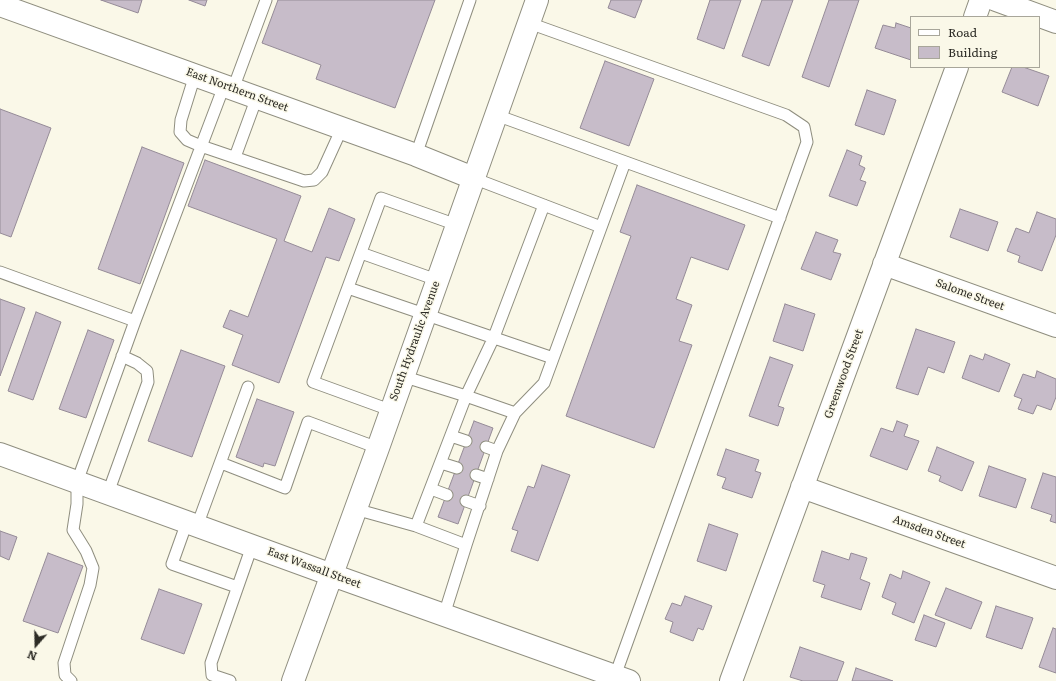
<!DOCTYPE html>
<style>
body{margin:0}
#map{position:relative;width:1056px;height:681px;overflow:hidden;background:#faf8e8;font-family:Literata,serif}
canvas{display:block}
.legend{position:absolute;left:910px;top:16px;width:130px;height:52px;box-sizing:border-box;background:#faf8e8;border:1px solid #a8a69a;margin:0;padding:5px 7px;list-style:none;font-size:12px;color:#2d2c26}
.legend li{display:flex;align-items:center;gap:8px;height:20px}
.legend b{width:20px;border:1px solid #a8a69a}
.north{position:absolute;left:16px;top:625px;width:40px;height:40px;-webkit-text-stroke:3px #faf8e8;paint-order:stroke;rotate:200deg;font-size:11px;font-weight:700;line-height:16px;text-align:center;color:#2d2c26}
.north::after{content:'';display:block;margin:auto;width:14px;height:18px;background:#2d2c26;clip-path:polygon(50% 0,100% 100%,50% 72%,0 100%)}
</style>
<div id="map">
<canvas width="1056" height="681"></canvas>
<ul class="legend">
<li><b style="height:5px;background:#fff"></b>Road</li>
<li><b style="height:11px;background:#c7bcc9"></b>Building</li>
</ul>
<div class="north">N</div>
</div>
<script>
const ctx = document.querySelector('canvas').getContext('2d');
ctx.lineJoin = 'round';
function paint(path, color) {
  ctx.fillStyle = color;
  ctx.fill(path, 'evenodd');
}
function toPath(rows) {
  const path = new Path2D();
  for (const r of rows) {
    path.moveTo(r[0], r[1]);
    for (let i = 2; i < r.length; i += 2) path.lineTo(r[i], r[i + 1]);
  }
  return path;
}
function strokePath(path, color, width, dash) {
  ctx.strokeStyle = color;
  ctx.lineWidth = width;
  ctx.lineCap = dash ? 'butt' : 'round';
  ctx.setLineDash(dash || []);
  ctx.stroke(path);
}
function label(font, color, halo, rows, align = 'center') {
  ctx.font = font + ' Literata,serif';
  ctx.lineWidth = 3;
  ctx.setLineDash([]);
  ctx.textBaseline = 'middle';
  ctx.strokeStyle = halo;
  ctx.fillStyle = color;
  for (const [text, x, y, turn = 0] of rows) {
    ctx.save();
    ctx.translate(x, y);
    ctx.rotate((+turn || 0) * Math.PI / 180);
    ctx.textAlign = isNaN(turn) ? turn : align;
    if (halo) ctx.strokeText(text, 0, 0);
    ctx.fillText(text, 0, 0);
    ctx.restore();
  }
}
const building = toPath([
 [101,0,142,0,138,13,101,0],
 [189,0,207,0,205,6,189,0],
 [278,0,435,0,395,108,316,79,321,65,262,43,278,0],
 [611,0,642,0,635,18,608,8,611,0],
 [710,0,741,0,724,49,697,39,710,0],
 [762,0,793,0,769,66,742,56,762,0],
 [829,0,859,0,829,87,802,77,829,0],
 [896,23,911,28,911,60,875,48,883,25,895,28,896,23],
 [605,61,654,79,629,146,580,128,605,61],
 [1012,67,1023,67,1049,76,1038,106,1002,92,1012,67],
 [867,90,896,100,884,135,855,125,867,90],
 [0,109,51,128,11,237,0,233,0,109],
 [142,147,184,163,140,284,98,269,142,147],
 [847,150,862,156,859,165,865,168,860,180,866,182,857,206,829,196,847,150],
 [205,160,301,196,284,241,312,252,329,208,355,219,339,261,326,257,279,383,232,365,243,335,223,327,230,310,248,317,277,239,188,206,205,160],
 [637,185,745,225,728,270,691,257,676,299,692,305,679,341,692,345,654,448,566,416,631,236,620,232,637,185],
 [960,209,998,222,988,251,950,237,960,209],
 [1037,212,1056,219,1056,235,1042,271,1018,262,1020,256,1007,251,1016,228,1029,233,1037,212],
 [816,232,838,240,833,252,841,254,831,280,801,269,816,232],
 [0,299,25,308,0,376,0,299],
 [785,304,815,314,803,351,773,341,785,304],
 [36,312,61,322,33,400,8,391,36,312],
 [916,329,955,342,944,373,928,367,918,395,896,388,916,329],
 [88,330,114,340,86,418,59,409,88,330],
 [181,350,225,366,192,457,148,441,181,350],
 [985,354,1010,364,999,392,962,378,970,355,983,360,985,354],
 [770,357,793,365,778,406,784,408,778,426,749,416,770,357],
 [1037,371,1056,379,1056,397,1051,410,1037,405,1033,414,1018,409,1022,399,1014,396,1023,374,1035,378,1037,371],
 [257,399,294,412,275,466,264,463,263,467,236,457,257,399],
 [474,421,493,428,458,524,438,517,474,421],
 [897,421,908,425,904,436,919,441,907,470,870,456,881,428,893,432,897,421],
 [937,447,974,462,962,491,939,481,941,476,928,471,937,447],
 [726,449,759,460,755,471,761,473,752,498,722,488,726,478,717,475,726,449],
 [542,465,570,475,538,561,511,551,518,531,512,529,528,486,534,488,542,465],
 [989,466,1026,479,1016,508,979,496,989,466],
 [1043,473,1056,477,1056,523,1050,521,1052,515,1031,508,1043,473],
 [709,524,738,534,726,571,697,561,709,524],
 [0,531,17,537,9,560,0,556,0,531],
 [822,551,849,560,851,553,867,558,860,579,870,583,861,610,821,597,825,585,813,581,822,551],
 [48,553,83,566,58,633,23,621,48,553],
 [903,571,930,582,914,623,892,614,896,603,882,597,890,574,901,579,903,571],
 [946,588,982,602,971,629,935,615,946,588],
 [159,589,202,604,184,654,141,639,159,589],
 [685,596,712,606,703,630,698,628,693,641,670,632,673,622,665,619,672,603,681,606,685,596],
 [996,606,1033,618,1022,649,986,637,996,606],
 [924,615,945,623,936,647,915,640,924,615],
 [1053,628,1056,629,1056,673,1039,667,1053,628],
 [800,647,844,662,837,681,803,681,790,677,800,647],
 [856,668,893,681,852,681,856,668]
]);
paint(building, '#c7bcc9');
strokePath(building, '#958b97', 1);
const service = toPath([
 [529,23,786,115,804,127,807,142,615,676],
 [195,75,181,120,180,132,187,140,201,146,304,181,314,180,322,172,342,128],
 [233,89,266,0],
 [496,115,780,218],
 [416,155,470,0],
 [235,157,257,97],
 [473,178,601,227],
 [361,253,437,280],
 [0,272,135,321],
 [348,288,553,358],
 [402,376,466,396,515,413],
 [390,410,313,382,381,198,457,225],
 [451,436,466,441],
 [486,447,497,451],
 [221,463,285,488,308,422,378,448],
 [441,463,457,468],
 [476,475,488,479],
 [431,489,447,495],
 [108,493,148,382,147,371,137,363,122,356],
 [466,501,480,506],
 [355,509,416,526,466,396,494,337,544,205],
 [187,522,172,564,237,587],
 [197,526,248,387],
 [416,526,466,545,444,615],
 [466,545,497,451,515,413,544,383,625,162],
 [71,681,65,675,64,663,90,585,93,568,86,551,73,530,77,504,77,482,135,321,224,86],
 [230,681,212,675,211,663,252,546]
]);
const minor = toPath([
 [996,0,1056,22],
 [0,5,416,155,473,178],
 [975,17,981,0],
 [884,264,1056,326],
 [0,454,332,575],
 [802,487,1056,578],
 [731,681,957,67]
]);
const tertiary = toPath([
 [332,575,629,681],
 [293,681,378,448,537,0]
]);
strokePath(service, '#8f8e7f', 13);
strokePath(minor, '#8f8e7f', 24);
strokePath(tertiary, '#8f8e7f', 24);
strokePath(service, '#fff', 11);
strokePath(minor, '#fff', 22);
strokePath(tertiary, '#fff', 22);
label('11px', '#2d2c26', '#faf8e8', [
 ["East Northern Street",237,90,20],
 ["Salome Street",970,295,20],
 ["South Hydraulic Avenue",415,341,-70],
 ["Greenwood Street",844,374,-70],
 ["Amsden Street",929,532,20],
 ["East Wassall Street",314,568,20]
]);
</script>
